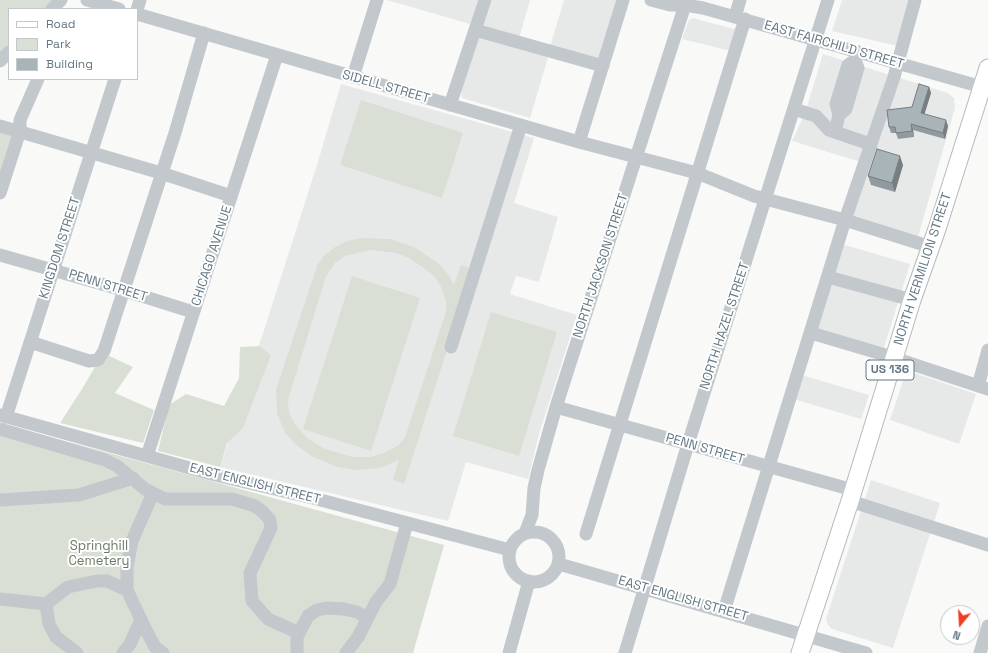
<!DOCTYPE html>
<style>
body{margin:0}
#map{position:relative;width:988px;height:653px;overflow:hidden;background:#f9f9f7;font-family:"Space Grotesk",sans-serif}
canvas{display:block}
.legend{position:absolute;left:8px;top:8px;width:130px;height:72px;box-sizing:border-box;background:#fff;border:1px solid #c1c9ce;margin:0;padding:5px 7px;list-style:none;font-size:12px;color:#637884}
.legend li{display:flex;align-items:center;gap:8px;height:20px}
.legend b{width:20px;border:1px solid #c1c9ce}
.north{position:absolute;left:940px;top:605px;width:40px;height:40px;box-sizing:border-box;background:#fff;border:1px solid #c1c9ce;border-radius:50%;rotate:198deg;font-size:11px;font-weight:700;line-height:16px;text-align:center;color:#637884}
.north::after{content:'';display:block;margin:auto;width:14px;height:18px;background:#ed4023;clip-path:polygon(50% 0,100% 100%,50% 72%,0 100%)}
</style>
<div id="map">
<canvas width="988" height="653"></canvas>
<ul class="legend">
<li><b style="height:5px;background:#fff"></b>Road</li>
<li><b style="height:11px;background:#dadfd6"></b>Park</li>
<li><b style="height:11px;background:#a9b4b9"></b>Building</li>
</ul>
<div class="north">N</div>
</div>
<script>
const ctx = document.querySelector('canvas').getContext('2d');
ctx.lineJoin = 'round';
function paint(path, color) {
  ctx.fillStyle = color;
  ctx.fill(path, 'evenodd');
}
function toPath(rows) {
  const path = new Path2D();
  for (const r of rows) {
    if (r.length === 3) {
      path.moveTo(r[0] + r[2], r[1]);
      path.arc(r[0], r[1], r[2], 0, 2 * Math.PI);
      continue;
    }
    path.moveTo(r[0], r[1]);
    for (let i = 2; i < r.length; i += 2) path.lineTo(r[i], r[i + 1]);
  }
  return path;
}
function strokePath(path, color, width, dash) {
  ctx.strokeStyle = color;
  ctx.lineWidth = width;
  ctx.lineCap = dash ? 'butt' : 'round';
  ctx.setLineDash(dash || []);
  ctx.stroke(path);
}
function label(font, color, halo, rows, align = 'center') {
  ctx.font = font + ' "Space Grotesk",sans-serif';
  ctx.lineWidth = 4;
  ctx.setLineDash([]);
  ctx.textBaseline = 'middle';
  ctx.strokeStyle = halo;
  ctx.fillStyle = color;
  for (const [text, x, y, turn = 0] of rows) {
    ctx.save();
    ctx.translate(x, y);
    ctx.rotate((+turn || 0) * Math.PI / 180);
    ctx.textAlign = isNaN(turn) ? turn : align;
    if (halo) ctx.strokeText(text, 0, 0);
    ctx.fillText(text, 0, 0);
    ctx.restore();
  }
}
paint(toPath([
 [387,0,478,0,470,24],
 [492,0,530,0,518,42,549,50,564,0,623,0,603,66,550,51,530,118,462,98,461,90],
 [842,0,915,0,902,47,832,31],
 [693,18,741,31,735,52,682,39,689,20],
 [823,54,948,93,954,98,955,108,916,244,844,223,864,163,792,141,805,113],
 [341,84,534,138,514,203,558,217,539,282,516,276,510,294,577,315,539,434,528,479,466,462,448,521,220,467,317,165],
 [838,243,910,264,882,354,811,333],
 [914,373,976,394,959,444,890,420,903,381,907,375],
 [798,374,869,395,861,419,790,398],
 [871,480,940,503,893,648,832,629,828,625,826,619]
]), '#e7e9e8');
paint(toPath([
 [0,0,61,0,51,9,9,9,9,48,0,57],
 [361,100,463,133,442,198,340,165],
 [0,121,17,127,0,181],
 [362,238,390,239,414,247,438,263,448,274,454,285,461,265,473,269,404,484,393,480,399,460,380,468,356,470,337,467,313,457,296,445,286,434,277,414,276,390,317,266,323,257,335,247,347,241],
 [370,250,396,253,409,258,424,268,435,277,441,287,446,301,446,312,405,437,399,445,384,453,371,457,353,457,325,449,307,438,294,423,289,412,288,400,326,276,335,263,345,256],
 [352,276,420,298,371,451,303,429],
 [491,312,557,332,519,456,453,436],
 [259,346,271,355,243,428,227,443,220,467,158,451,169,405,186,394,224,406,239,378,240,347],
 [103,353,133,367,115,393,154,410,143,443,60,423,82,389],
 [0,423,444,545,413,653,0,653]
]), '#dadfd6');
const major = toPath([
 [800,653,850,501,912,300,937,229,988,68]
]);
strokePath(major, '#b3babe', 19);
strokePath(toPath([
 [87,0,119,9],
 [651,0,670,5,685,5,703,8,735,17,982,87],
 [52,9,61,0],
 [137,10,140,0],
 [137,14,579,142,697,173,754,196,845,220,931,247],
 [735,17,740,0],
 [475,30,603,66],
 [0,61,9,52],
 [353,77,377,0],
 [450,105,485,0],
 [794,109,816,116,829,130,870,144],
 [839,115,846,109,858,68,855,60,857,53],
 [0,126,161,173,231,196],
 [835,132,839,115,836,104,848,65,855,60],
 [579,142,623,0],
 [0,193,20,131,20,120,38,79],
 [0,255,123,290,193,312],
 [828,277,912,300],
 [811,333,882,354,988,389],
 [30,342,89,361,98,360,104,351,175,133,204,33],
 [451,347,521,125],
 [978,386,988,350],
 [556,407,853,490],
 [0,415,211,474,313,498,510,550],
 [6,417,115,79],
 [0,429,105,460,117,466,145,489,165,499,232,499,255,506,263,512,270,520,271,528,250,573,252,601,268,619,299,633],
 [147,456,277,55],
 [153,493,132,541,127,567,127,590,146,630,155,647,163,653],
 [0,500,79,495,133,478],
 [850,501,988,545],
 [534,557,25],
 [525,533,532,515,534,488,538,470,556,407,685,5,685,0],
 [586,534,745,19],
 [559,564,866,653],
 [0,599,46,604,68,587,97,581,107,581,127,590],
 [46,604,49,624,56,637,77,653],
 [724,611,845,220,894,77,915,0],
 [123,653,130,644,141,620],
 [297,653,297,637,308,616,317,610,327,608,344,609,357,612,367,618],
 [346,653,358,637,376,602,390,584,407,523],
 [509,653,529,581],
 [625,653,688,444,828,0],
 [980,653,988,626]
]), '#c2c8cb', 13);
strokePath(major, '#fff', 17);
paint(toPath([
 [929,87,931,93,924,114,948,126,945,139,913,130,914,137,898,139,896,133,891,133,889,127,912,107],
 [903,165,895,192,871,185,868,176]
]), '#919b9f');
paint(toPath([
 [929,87,931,93,923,119,921,113],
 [946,120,948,126,945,139,943,133],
 [911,124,913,130,914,137,912,131],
 [900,156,903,165,895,192,892,183]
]), '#767e82');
const building = toPath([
 [919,84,929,87,921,113,946,120,943,133,911,124,912,131,896,133,895,127,889,127,887,110,912,107,919,84],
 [877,149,900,156,892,183,868,176,877,149]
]);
paint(building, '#a9b4b9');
strokePath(building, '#767e82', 1);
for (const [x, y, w] of [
 [890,370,48]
]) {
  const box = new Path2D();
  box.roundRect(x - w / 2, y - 10, w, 20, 3);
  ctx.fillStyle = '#fff';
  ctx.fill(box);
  strokePath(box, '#637884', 1);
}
label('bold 12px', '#637884', null, [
 ["US 136",890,370]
]);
label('13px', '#637884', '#fff', [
 ["EAST FAIRCHILD STREET",834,45,16],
 ["SIDELL STREET",386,87,16],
 ["KINGDOM STREET",60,248,-72],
 ["CHICAGO AVENUE",212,256,-72],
 ["NORTH JACKSON STREET",601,266,-72],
 ["NORTH VERMILION STREET",923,269,-72],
 ["PENN STREET",108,286,17],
 ["NORTH HAZEL STREET",725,326,-72],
 ["PENN STREET",705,449,16],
 ["EAST ENGLISH STREET",255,484,14],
 ["EAST ENGLISH STREET",683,599,16]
]);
label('13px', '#697a62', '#fff', [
 ["Springhill",99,546],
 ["Cemetery",99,561]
]);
</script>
